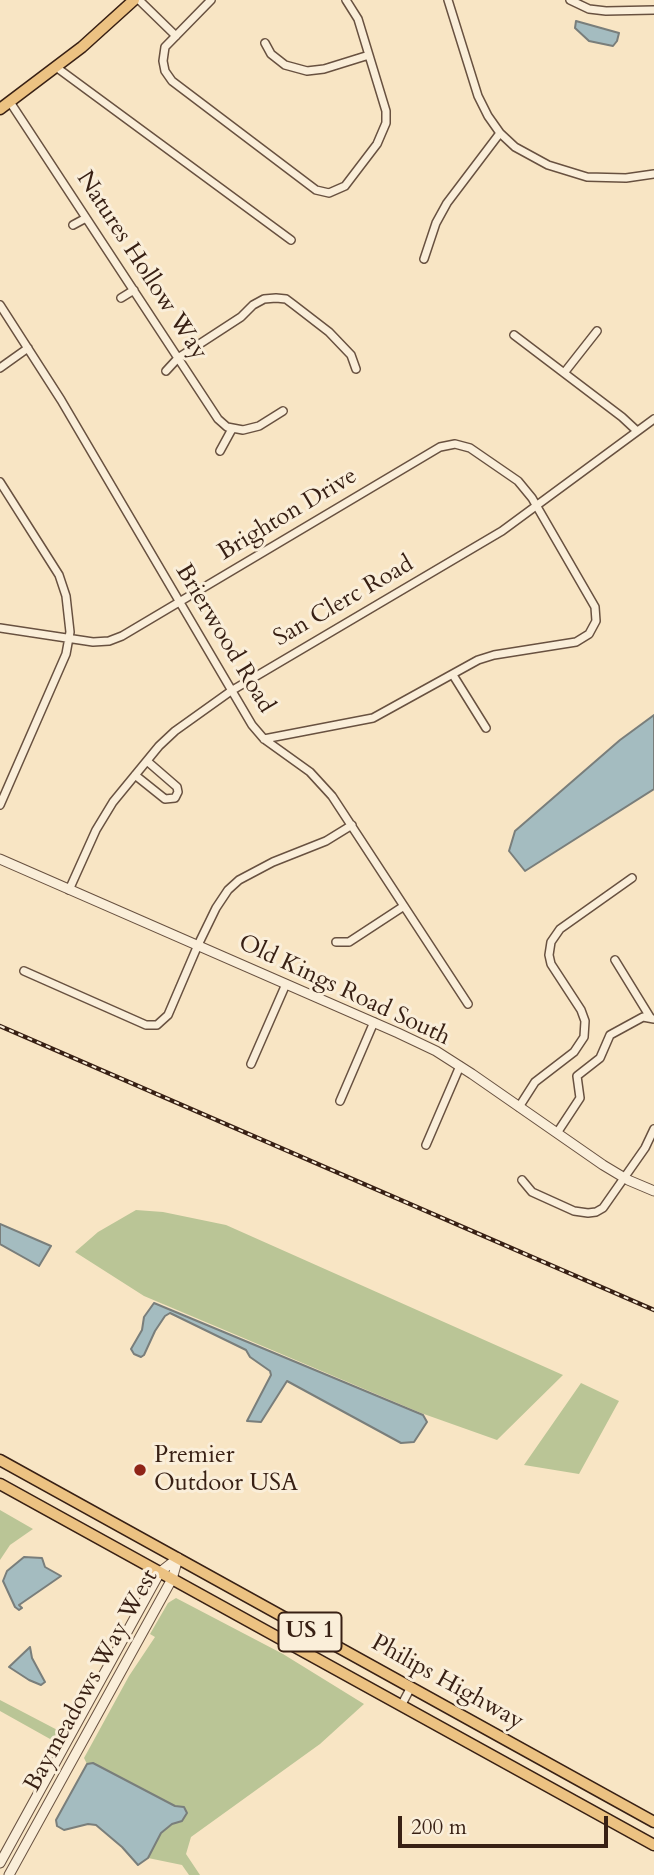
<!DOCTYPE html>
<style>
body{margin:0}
#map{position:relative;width:654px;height:1875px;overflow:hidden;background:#f8e5c4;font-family:Cardo,serif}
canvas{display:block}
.scale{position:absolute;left:398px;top:1816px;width:210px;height:32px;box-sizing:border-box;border:4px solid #382014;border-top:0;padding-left:9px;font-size:21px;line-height:24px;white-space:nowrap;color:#382014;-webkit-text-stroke:5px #faeed9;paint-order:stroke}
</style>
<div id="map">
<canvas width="654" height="1875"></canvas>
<div class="scale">200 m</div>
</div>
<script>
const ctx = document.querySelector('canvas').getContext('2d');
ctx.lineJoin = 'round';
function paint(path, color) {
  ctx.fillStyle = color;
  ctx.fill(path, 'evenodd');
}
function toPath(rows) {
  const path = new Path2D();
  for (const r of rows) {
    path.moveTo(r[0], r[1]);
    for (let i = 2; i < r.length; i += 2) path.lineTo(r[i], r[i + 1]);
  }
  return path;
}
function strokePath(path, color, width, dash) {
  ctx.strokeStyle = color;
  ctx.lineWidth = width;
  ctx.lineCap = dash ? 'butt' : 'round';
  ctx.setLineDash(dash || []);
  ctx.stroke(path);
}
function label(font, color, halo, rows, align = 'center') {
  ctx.font = font + ' Cardo,serif';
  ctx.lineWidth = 6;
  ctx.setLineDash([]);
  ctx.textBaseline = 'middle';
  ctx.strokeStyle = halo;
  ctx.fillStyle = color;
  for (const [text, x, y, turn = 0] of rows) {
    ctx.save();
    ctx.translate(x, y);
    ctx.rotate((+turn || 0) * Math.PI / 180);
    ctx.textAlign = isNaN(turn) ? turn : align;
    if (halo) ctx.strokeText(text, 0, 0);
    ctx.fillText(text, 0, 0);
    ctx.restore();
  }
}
paint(toPath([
 [136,1210,163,1212,226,1225,563,1375,497,1440,421,1413,144,1296,75,1252,98,1232],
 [581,1383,619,1401,579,1474,524,1465],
 [0,1510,33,1529,10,1545,0,1560],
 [176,1598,283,1654,364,1704,320,1744,191,1837,186,1854,200,1875,189,1875,182,1865,148,1858,161,1833,172,1824,184,1807,175,1806,93,1763,87,1764,84,1758,129,1676,155,1637,150,1634,168,1603],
 [0,1700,65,1734,59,1744,0,1711]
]), '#bac596');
const water = toPath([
 [576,21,619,33,617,41,613,46,589,41,575,28,576,21],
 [654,715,654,789,525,871,509,851,515,831,620,740,654,715],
 [0,1224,51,1246,39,1266,0,1244,0,1224],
 [154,1303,423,1415,427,1422,414,1442,401,1443,287,1381,261,1422,247,1421,271,1375,270,1371,250,1357,246,1350,170,1313,165,1316,155,1331,144,1355,141,1357,134,1354,131,1349,142,1330,144,1317,154,1303],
 [24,1557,42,1558,45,1567,61,1576,19,1605,22,1608,19,1610,15,1607,3,1581,7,1571,24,1557],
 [30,1647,32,1658,45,1682,41,1685,29,1680,9,1667,30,1647],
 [93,1763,175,1806,184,1807,187,1813,182,1821,172,1824,161,1833,148,1858,138,1865,122,1847,96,1825,88,1824,64,1830,57,1826,56,1820,87,1764,93,1763]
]);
paint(water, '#a4bcc0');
strokePath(water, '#797e7b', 2);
const minor = toPath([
 [139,0,176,36],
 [211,0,165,47,163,61,165,71,172,81,316,190,329,193,345,186,377,144,386,123,386,111,358,19,346,0],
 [448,0,478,96,488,116,500,133,515,147,548,165,587,177,626,178,654,174],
 [570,0,589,9,606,11,654,10],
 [265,43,271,54,285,65,307,71,324,69,369,55],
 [56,67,291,240],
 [10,102,218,419,227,427,243,430,259,426,283,411],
 [73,225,86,218],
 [424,259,436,223,447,203,500,133],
 [121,298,134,290],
 [0,305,61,400,252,725,264,739,310,772,332,796,468,1004],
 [514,335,622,417,637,431],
 [0,368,28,348],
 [166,371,178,358,241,317,253,305,264,299,276,298,286,299,294,305,329,332,351,355,356,369],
 [564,373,597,331],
 [220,451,232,429],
 [0,482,59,575,66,596,70,632,66,654,0,805],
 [0,628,93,642,109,641,122,636,440,447,455,444,470,448,518,481,532,498,595,607,596,621,589,634,576,642,494,655,478,660,373,718,264,739],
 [453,675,486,728],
 [135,775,165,799,175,798,178,792,177,787,147,761],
 [69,890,96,830,113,802,159,746,175,731,231,691,502,531,654,419],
 [336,942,349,942,404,906],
 [615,960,650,1017],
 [24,971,146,1025,157,1025,168,1015,198,945,216,908,228,890,239,880,273,862,326,841,352,825],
 [251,1064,286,984],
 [340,1101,374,1022],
 [519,1107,535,1082,574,1052,584,1037,585,1021,581,1010,551,964,549,955,551,942,560,929,632,878],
 [557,1133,580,1098,577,1076,600,1058,610,1035,643,1017,654,1019],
 [426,1145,460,1066],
 [522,1180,532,1192,574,1211,588,1213,596,1212,603,1208,645,1148,654,1129],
 [401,1706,411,1687]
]);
const tertiary = toPath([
 [0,859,398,1033,436,1051,472,1074,603,1165,628,1180,654,1191],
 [0,1863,160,1572,178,1558],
 [9,1875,172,1579,178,1558]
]);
const primary = toPath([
 [0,109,82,47,134,0],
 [0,1460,654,1822],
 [0,1484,654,1845]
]);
strokePath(minor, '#685140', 10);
strokePath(tertiary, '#685140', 11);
strokePath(primary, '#382014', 13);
strokePath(minor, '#faeed9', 7);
strokePath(tertiary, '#faeed9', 9);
strokePath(primary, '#ecc282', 10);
const rail = toPath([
 [0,1026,654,1310]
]);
strokePath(rail, '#382014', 4.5);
strokePath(rail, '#faeed9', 2, [5]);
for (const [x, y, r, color] of [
 [140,1470,7,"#8f2418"]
]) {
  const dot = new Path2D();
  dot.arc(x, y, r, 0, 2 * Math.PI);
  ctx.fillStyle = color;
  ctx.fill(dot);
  strokePath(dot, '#faeed9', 2.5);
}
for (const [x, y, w] of [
 [310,1632,63]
]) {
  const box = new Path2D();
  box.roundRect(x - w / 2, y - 19.5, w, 39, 5);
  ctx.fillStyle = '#faeed9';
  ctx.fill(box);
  strokePath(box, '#382014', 2);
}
label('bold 23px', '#382014', null, [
 ["US 1",310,1632]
]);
label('24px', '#382014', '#faeed9', [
 ["Natures Hollow Way",141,266,57],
 ["Brighton Drive",288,515,-31],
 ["San Clerc Road",344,602,-30],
 ["Brierwood Road",224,639,59],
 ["Old Kings Road South",344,991,25],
 ["Baymeadows Way West",92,1681,-61],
 ["Philips Highway",447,1683,29]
]);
label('24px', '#382014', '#faeed9', [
 ["Premier",154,1456],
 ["Outdoor USA",154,1484]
], 'left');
</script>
